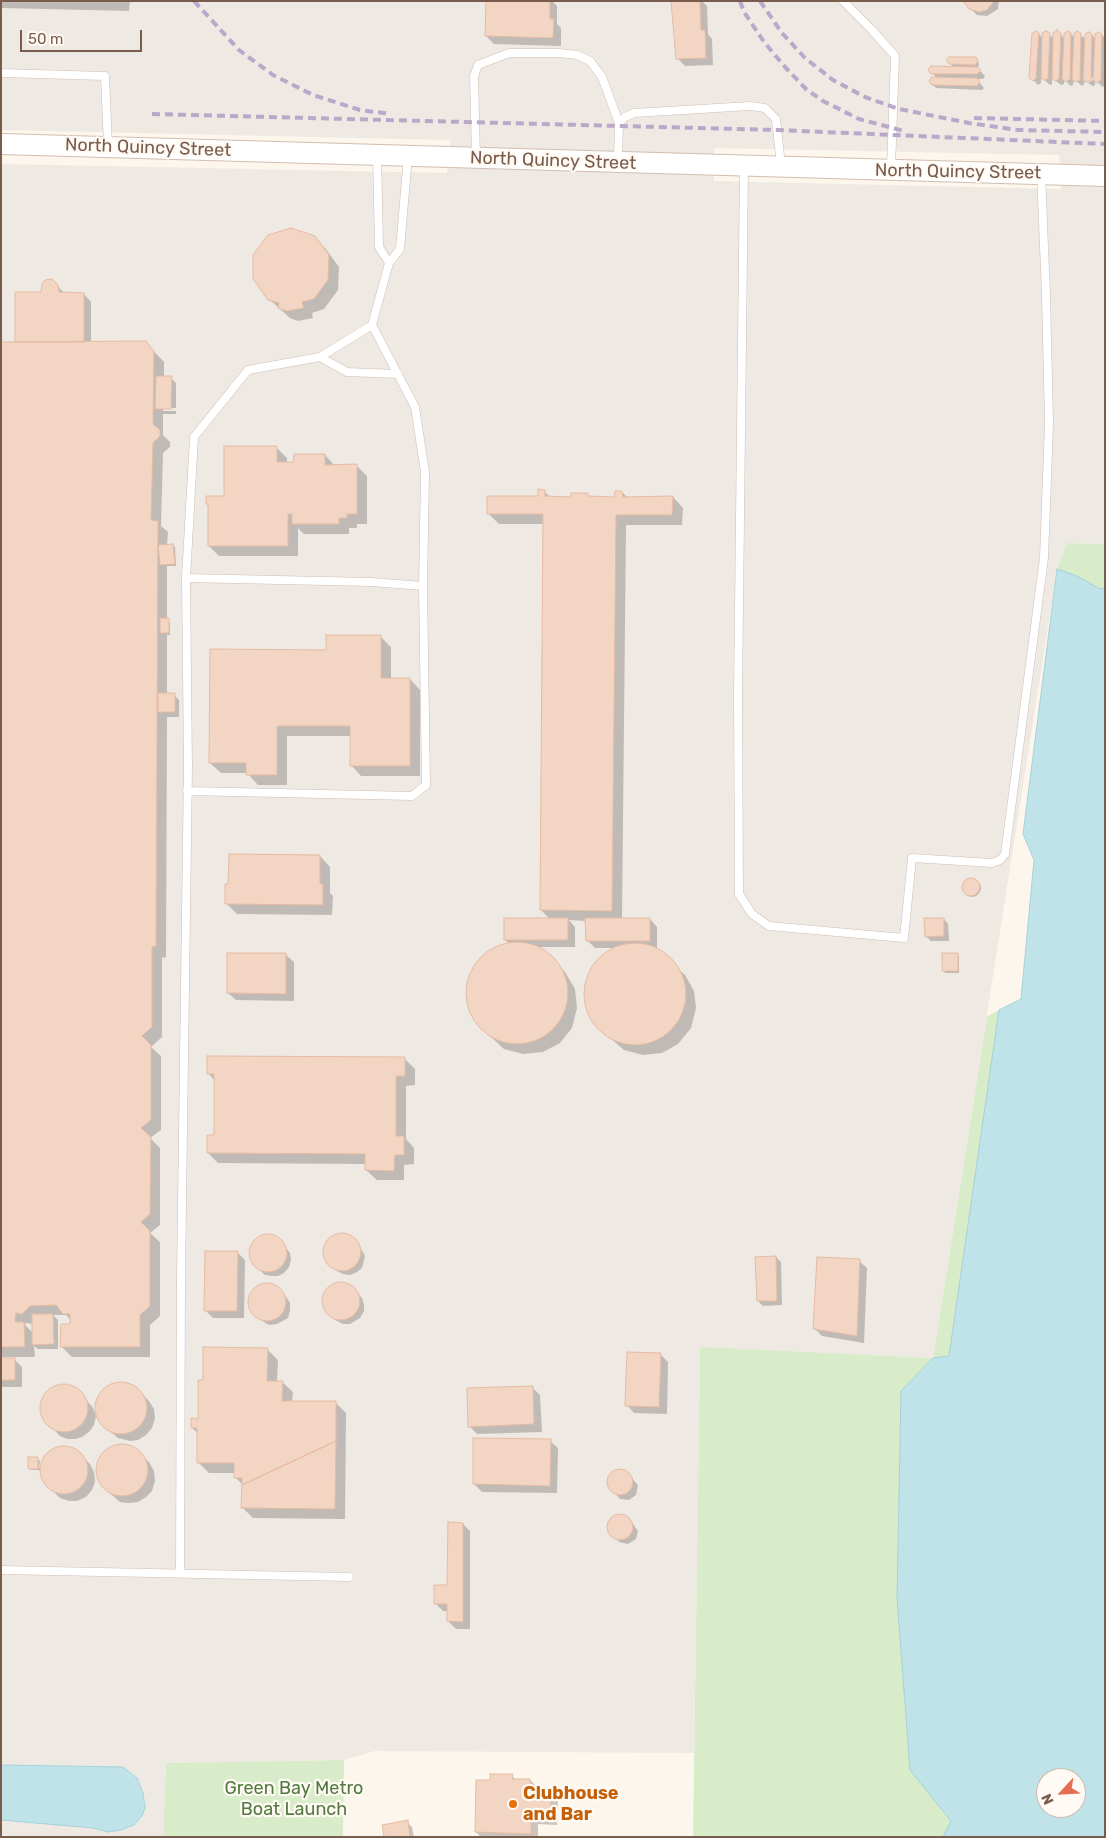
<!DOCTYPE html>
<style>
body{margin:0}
#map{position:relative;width:1106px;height:1838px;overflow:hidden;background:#fdf6ec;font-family:Rubik,sans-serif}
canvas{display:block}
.frame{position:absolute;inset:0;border:2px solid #7a5c4d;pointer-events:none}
.north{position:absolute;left:1036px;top:1768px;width:50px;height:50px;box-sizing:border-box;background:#fffaf3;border:1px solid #cabbb1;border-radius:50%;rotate:245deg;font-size:14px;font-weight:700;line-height:20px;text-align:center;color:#7a5c4d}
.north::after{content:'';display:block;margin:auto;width:18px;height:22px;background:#e76f51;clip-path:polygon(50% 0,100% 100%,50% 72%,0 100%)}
.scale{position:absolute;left:20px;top:30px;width:122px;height:22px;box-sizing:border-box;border:2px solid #7a5c4d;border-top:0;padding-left:6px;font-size:15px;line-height:18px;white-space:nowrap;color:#7a5c4d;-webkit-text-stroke:4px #fffaf3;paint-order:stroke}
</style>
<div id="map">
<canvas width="1106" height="1838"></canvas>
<div class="frame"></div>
<div class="north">N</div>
<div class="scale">50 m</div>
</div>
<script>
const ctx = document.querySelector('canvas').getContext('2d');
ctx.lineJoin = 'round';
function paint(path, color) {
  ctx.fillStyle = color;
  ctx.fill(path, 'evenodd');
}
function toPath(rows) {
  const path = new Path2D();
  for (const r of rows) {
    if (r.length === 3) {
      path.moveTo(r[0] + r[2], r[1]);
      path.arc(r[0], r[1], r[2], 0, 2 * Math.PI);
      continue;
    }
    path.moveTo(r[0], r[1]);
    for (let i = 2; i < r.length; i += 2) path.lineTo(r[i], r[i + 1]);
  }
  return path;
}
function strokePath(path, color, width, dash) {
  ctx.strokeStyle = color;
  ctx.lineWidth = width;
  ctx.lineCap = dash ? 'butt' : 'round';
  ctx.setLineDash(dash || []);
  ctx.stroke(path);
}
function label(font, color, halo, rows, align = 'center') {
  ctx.font = font + ' Rubik,sans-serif';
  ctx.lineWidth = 4.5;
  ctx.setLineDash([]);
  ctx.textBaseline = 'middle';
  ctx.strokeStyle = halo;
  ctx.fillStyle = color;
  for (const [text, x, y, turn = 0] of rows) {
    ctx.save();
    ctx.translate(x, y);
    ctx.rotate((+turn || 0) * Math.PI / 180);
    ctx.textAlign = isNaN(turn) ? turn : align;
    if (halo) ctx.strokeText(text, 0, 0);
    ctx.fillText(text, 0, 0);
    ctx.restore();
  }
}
paint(toPath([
 [1,1,1105,1,1105,544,1067,543,1057,569,933,1358,700,1348,694,1753,375,1751,344,1760,166,1763,163,1837,22,1837,1,1835,1,164,447,173,450,140,1,130],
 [714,148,1059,155,1061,189,714,181]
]), '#efe9e4');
paint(toPath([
 [1067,543,1105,544,1105,1837,693,1837,700,1347,933,1358,987,1016,1021,999,1034,860,1023,834,1057,569],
 [1046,1778,1076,1778,1076,1808,1046,1808],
 [344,1760,343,1837,163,1837,166,1763]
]), '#d8ecc9');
const water = toPath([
 [1057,569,1077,576,1100,589,1105,588,1105,1837,943,1837,951,1821,910,1770,897,1598,901,1391,933,1358,949,1356,999,1010,1021,999,1034,860,1023,834,1057,569],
 [1046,1778,1076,1778,1076,1808,1046,1808,1046,1778],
 [1,1765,123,1767,137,1778,143,1793,145,1808,142,1816,134,1825,121,1830,108,1832,93,1828,1,1820,1,1765]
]);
paint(water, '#bfe3e8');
strokePath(water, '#a5d3da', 1);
paint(toPath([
 [1,1,130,1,129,11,1,8],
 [487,1,552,1,557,6,557,24,561,28,561,46,494,44,486,36],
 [673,1,702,1,707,6,708,34,712,39,713,65,685,66,677,58],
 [965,1,999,1,998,9,987,16,977,15,968,6],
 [1048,33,1054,39,1060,34,1065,39,1071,34,1075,38,1080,34,1086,40,1092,35,1096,39,1102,35,1105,38,1105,85,1103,87,1095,80,1095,85,1093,86,1088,83,1097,77,1095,75,1088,80,1088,82,1085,79,1084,84,1082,86,1074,79,1073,85,1071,86,1064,79,1064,84,1061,85,1052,78,1052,84,1050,85,1041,77,1041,83,1038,85,1031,77,1039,34,1043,39],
 [978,61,979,65,977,68,985,76,983,79,976,79,984,88,982,90,936,88,931,83,937,78,932,73,955,68,950,63],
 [314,237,325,248,339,267,338,290,324,309,312,313,313,318,298,321,290,318,269,299],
 [52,280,65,294,84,294,91,302,91,342,145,342,164,362,164,378,171,378,176,383,176,408,163,408,163,411,176,411,176,414,163,414,163,435,170,442,170,447,163,453,161,526,168,532,167,546,173,545,175,547,176,566,167,566,167,619,170,622,170,635,167,635,167,695,174,695,179,700,179,717,167,717,166,957,162,958,162,1037,151,1047,161,1056,161,1130,150,1138,160,1148,160,1225,150,1233,160,1242,160,1316,150,1325,150,1357,72,1357,62,1347,72,1325,72,1321,66,1315,53,1315,58,1320,58,1349,38,1349,34,1346,35,1357,1,1357,1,343,18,343,42,293],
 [26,1323,33,1324,33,1333,25,1325],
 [277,448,287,458,287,463,295,463,325,455,335,466,356,465,367,476,367,524,357,524,357,528,349,528,349,534,304,534,298,528,298,556,219,556,209,546,209,506,207,504,225,497],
 [544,491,550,497,572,498,587,495,590,498,616,498,622,492,628,498,673,497,683,508,682,525,626,525,622,919,650,919,657,927,657,950,685,975,694,991,696,1008,691,1028,678,1044,662,1053,643,1055,624,1050,596,1026,588,1011,585,994,590,973,602,957,618,948,595,948,587,940,587,921,569,920,575,927,575,947,534,947,554,961,565,972,575,989,577,1008,572,1028,560,1043,543,1052,523,1054,504,1049,477,1024,468,1006,467,988,472,971,485,955,500,946,511,945,505,940,550,919,541,910,544,524,499,524,488,513,539,497],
 [381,637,391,647,391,679,410,679,420,690,420,776,361,776,351,765,351,736,287,736,287,785,258,785,247,773,221,773,210,763,327,651],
 [320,856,330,867,330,893,333,896,332,915,237,914,226,903],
 [972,888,9],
 [944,919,948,924,949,941,931,941,926,936],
 [286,955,294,962,294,1001,236,1000,228,993],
 [957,955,959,957,959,973,945,973,943,970],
 [404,1058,415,1069,415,1085,406,1086,406,1139,414,1148,414,1164,404,1165,404,1180,377,1180,366,1170,366,1164,218,1163,208,1153,215,1136,215,1081,209,1074],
 [340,1234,348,1235,354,1239,359,1245,365,1256,362,1268,357,1272,350,1275,343,1274,337,1271,327,1261,325,1255,325,1247,328,1241,334,1236],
 [269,1236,275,1238,281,1241,290,1253,291,1260,289,1267,284,1273,278,1276,272,1276,265,1275,254,1265,251,1259,252,1246,262,1237],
 [237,1252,245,1260,244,1318,213,1318,205,1310],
 [776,1257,781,1262,782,1305,763,1306,758,1301],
 [859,1261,867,1268,864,1343,822,1336,814,1328],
 [340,1284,347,1285,353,1288,362,1298,364,1305,364,1311,360,1318,350,1324,343,1324,335,1320,330,1315,324,1303,324,1297,327,1290,333,1286],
 [264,1285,277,1287,287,1298,290,1303,290,1310,288,1318,277,1324,269,1325,264,1322,252,1311,250,1297,258,1288],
 [267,1349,278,1360,277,1382,282,1382,293,1392,292,1402,336,1403,346,1413,345,1519,253,1518,242,1507,243,1485,235,1477,235,1473,209,1473,198,1462,199,1434,192,1428],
 [660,1354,668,1362,667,1414,634,1413,627,1405],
 [1,1360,15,1360,22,1367,22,1387,1,1387],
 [125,1383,132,1385,149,1401,154,1409,155,1418,152,1428,146,1435,138,1440,130,1441,118,1438,102,1424,97,1415,96,1407,99,1397,105,1389,115,1384],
 [63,1385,71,1387,80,1392,93,1408,96,1416,94,1425,89,1432,82,1437,75,1439,67,1439,60,1436,45,1420,42,1412,42,1402,47,1393,52,1389],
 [532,1387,540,1395,542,1432,477,1434,469,1426],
 [550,1441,558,1448,557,1493,482,1492,474,1484],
 [122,1445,132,1448,140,1454,149,1462,154,1471,155,1481,152,1491,146,1497,138,1502,128,1503,120,1502,104,1488,99,1479,97,1470,99,1461,106,1451,113,1447],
 [67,1447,76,1450,90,1464,94,1472,95,1482,92,1490,86,1497,77,1501,69,1501,60,1498,44,1482,41,1470,31,1470,29,1468,37,1458,40,1461,39,1469,45,1458,51,1451,59,1448],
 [617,1471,626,1472,638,1485,636,1495,629,1500,620,1499,609,1486,609,1478],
 [619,1515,628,1517,638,1531,636,1539,628,1544,619,1542,609,1529,611,1519],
 [463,1524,470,1531,470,1629,456,1629,448,1621,448,1611,443,1611,435,1603,449,1586],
 [512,1776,516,1780,530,1780,538,1788,538,1791,550,1791,558,1799,557,1825,538,1824,538,1837,481,1837,476,1832,491,1782],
 [407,1822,412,1827,414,1837,385,1837]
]), '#0003');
const building = toPath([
 [486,1,550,1,550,19,554,19,553,38,485,36,486,1],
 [671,1,700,1,701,30,705,30,706,58,676,59,671,1],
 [963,1,994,1,987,10,979,12,969,9,963,1],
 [1057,30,1061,33,1059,79,1055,81,1052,79,1053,33,1057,30],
 [1036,31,1039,33,1036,78,1033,81,1029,78,1032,33,1036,31],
 [1046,31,1050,33,1048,79,1044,80,1041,78,1042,33,1046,31],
 [1068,31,1071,33,1070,79,1066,82,1062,79,1064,33,1068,31],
 [1077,31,1081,33,1080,80,1076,82,1072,79,1074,33,1077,31],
 [1089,32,1092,34,1091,80,1087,82,1083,80,1085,34,1089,32],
 [1099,32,1102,34,1101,80,1097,83,1093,80,1095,34,1099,32],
 [949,57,976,57,978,61,975,65,949,64,946,60,949,57],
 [931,66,978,67,981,71,977,74,931,74,928,70,931,66],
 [932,77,977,78,980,82,977,86,932,85,929,81,932,77],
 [291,228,315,236,329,255,328,280,314,299,302,302,304,308,287,311,278,308,279,303,268,300,253,279,253,255,268,235,291,228],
 [52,279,58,285,59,292,84,293,84,342,15,342,15,292,41,292,42,284,45,280,52,279],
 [146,341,154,351,153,424,160,430,160,436,153,443,151,520,158,521,156,946,152,947,152,1027,142,1036,151,1045,151,1120,141,1128,151,1137,150,1214,141,1222,150,1231,150,1306,140,1315,140,1347,60,1347,61,1324,70,1324,70,1314,63,1314,56,1305,30,1306,22,1314,16,1313,15,1322,24,1322,25,1347,1,1347,1,342,146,341],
 [156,376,172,376,171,409,155,409,156,376],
 [224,446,277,446,277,462,293,462,294,454,325,454,325,465,357,464,357,514,347,514,347,518,339,518,339,524,292,524,292,514,288,514,288,546,208,546,208,504,206,504,206,496,224,496,224,446],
 [538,489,545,490,545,496,571,497,571,493,588,493,588,496,614,497,615,491,622,491,623,497,673,496,672,515,616,515,612,911,540,910,543,514,487,514,487,496,538,496,538,489],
 [173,544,175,564,160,565,158,545,173,544],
 [160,618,169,618,169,633,160,633,160,618],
 [326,635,381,635,381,678,410,678,410,766,350,766,350,726,277,726,277,775,246,775,246,763,209,763,210,649,326,650,326,635],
 [158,693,175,693,175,712,158,712,158,693],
 [229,854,320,855,320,884,323,884,323,905,225,904,225,884,228,884,229,854],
 [971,887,9],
 [504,918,568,918,568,940,504,940,504,918],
 [585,918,650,918,650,941,586,941,585,918],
 [924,918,944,918,944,936,925,937,924,918],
 [517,993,51],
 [635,994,51],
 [227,953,286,953,286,994,227,993,227,953],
 [942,953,958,953,958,971,942,971,942,953],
 [207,1056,405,1057,405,1076,396,1076,396,1136,404,1136,404,1155,395,1155,394,1171,365,1170,365,1154,207,1153,207,1135,214,1135,214,1074,207,1074,207,1056],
 [342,1252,19],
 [268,1253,19],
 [205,1251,238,1251,237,1311,204,1311,205,1251],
 [776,1256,777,1301,757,1301,755,1257,776,1256],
 [817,1257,860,1259,857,1336,813,1329,817,1257],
 [341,1301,19],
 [267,1302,19],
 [32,1314,53,1314,54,1344,32,1345,32,1314],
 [203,1347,268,1348,267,1381,283,1381,282,1401,336,1401,336,1441,242,1485,242,1478,234,1478,234,1463,197,1463,197,1428,191,1428,191,1418,198,1419,198,1380,203,1380,203,1347],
 [627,1352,661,1353,659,1407,625,1406,627,1352],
 [1,1358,15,1358,15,1380,1,1380,1,1358],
 [121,1408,26],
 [64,1408,24],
 [533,1386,534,1424,468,1427,467,1388,533,1386],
 [473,1438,551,1439,550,1486,473,1484,473,1438],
 [336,1441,335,1509,241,1508,242,1485,336,1441],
 [122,1470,26],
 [64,1470,24],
 [28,1457,38,1457,38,1469,28,1469,28,1457],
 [620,1482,13],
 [620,1527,13],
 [448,1522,463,1523,463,1622,447,1621,447,1604,434,1604,434,1585,447,1585,448,1522],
 [490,1774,513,1774,512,1779,530,1779,530,1790,551,1790,550,1818,531,1817,531,1834,475,1832,476,1780,490,1780,490,1774],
 [408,1820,410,1837,384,1837,382,1825,408,1820]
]);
paint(building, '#f3d5c3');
strokePath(building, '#e6bba3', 1);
const service = toPath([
 [843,1,872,30,895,56,891,168],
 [1,73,105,76,108,145],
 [377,155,379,247,389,263,400,249,408,156],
 [476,158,474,76,478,65,509,53,559,53,577,55,590,61,602,77,619,123],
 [618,160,619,123,625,117,634,113,750,106,765,108,776,119,781,165],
 [744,166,738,694,739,894,752,914,769,926,904,938,912,858,992,863,1000,860,1005,854,1044,558,1049,423,1046,295,1041,174],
 [372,325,415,407,425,472,423,586],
 [320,357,347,372,398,374],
 [186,578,371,582,423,586,426,785,412,796,187,791],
 [1,1570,349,1577],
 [180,1574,181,1277,188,767,186,578,194,437,248,370,320,357,372,325,389,263]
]);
const tertiary = toPath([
 [1,144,1105,176]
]);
strokePath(service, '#d1beb0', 9);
strokePath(tertiary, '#d1beb0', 22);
strokePath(service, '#fff', 8);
strokePath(tertiary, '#fff', 20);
strokePath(toPath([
 [194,1,239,50,273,75,313,95,360,110,391,114],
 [740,1,744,12,764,42,785,67,806,89,823,101,859,119,904,131],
 [760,1,782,33,805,58,833,80,865,97,899,109,969,123,1018,130,1105,132],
 [152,114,777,130,1105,144],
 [974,118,1105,121]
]), '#b9a8c9', 4, [8, 5]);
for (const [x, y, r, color] of [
 [513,1804,5,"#e8710a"]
]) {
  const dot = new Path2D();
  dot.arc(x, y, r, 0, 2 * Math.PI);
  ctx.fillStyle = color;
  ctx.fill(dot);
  strokePath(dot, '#fffaf3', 2);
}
label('18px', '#7a5c4d', '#fffaf3', [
 ["North Quincy Street",148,148,2],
 ["North Quincy Street",553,161,2],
 ["North Quincy Street",958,172,1]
]);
label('18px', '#537a41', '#fffaf3', [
 ["Green Bay Metro",294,1789],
 ["Boat Launch",294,1810]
]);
label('bold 18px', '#c56008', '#fffaf3', [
 ["Clubhouse",523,1794],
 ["and Bar",523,1815]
], 'left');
</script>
